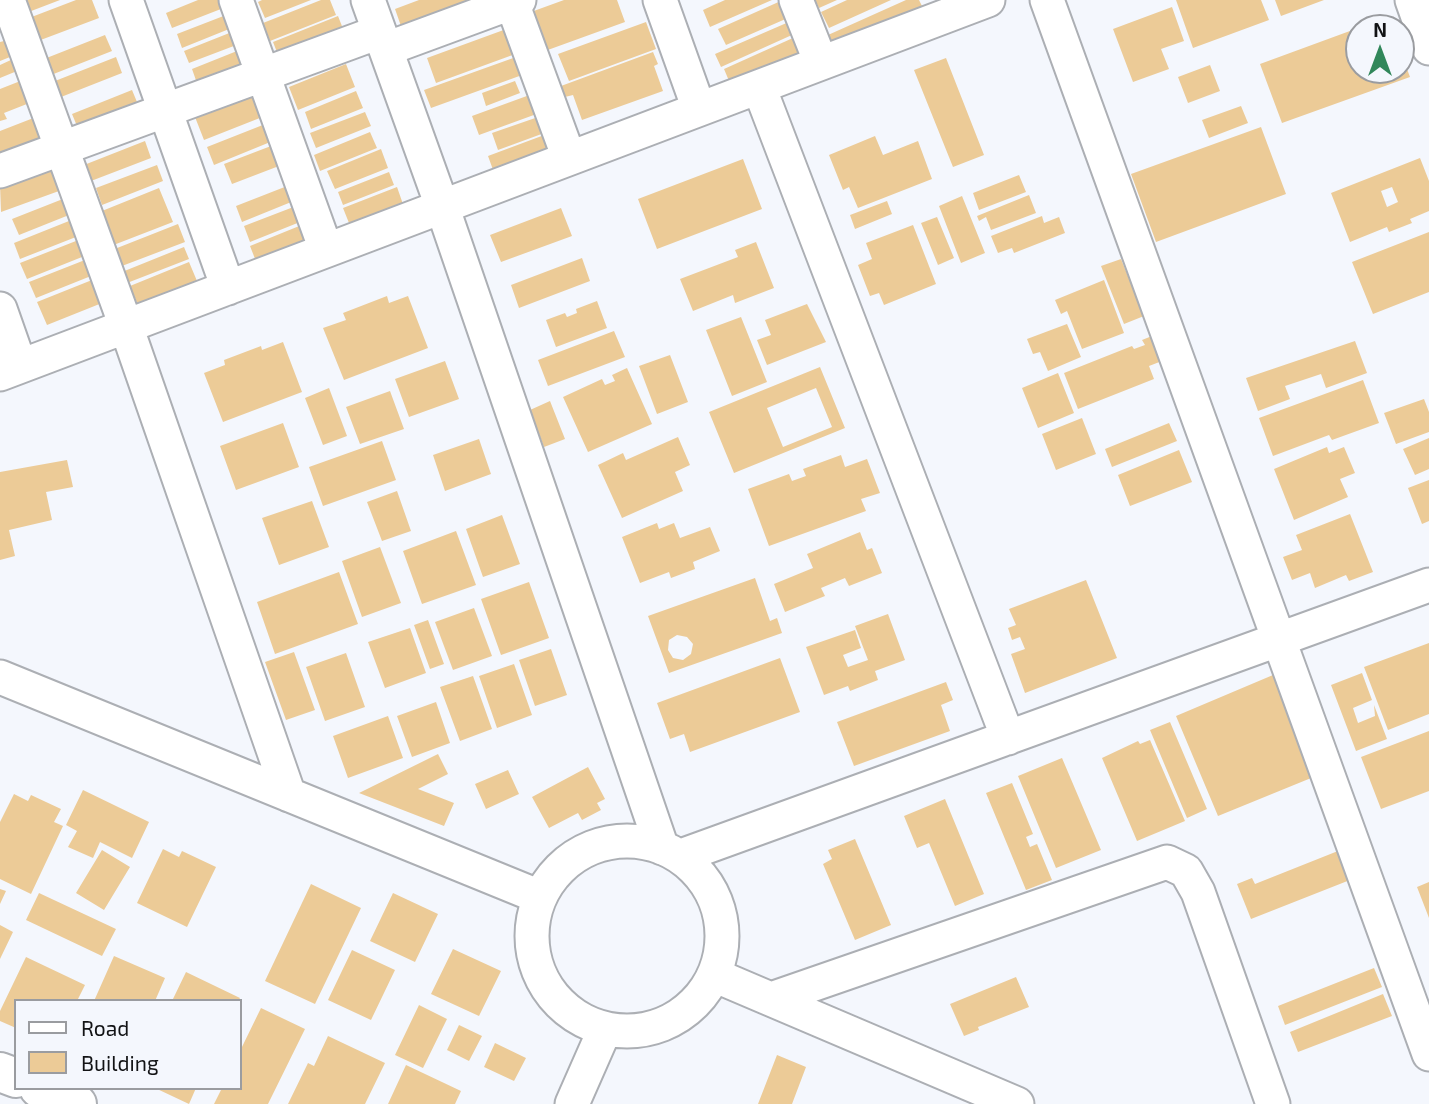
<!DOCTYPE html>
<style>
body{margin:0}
#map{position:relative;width:1429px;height:1104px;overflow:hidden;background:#f4f7fd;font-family:"Exo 2",sans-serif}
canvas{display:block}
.legend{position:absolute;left:14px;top:999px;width:228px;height:91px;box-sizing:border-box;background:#f4f7fd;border:2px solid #9a9ca0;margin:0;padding:9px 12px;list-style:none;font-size:21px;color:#121315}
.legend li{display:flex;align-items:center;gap:14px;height:35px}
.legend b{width:35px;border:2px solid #9a9ca0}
.north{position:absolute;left:1345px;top:14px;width:70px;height:70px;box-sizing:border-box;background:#f4f7fd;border:2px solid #9a9ca0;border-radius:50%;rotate:0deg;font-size:19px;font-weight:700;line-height:28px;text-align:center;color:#121315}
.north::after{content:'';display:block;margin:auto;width:24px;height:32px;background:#31875a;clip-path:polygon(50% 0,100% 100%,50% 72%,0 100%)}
</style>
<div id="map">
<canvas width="1429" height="1104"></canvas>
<ul class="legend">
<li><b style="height:9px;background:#fff"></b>Road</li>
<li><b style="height:19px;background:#eccb97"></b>Building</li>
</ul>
<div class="north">N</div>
</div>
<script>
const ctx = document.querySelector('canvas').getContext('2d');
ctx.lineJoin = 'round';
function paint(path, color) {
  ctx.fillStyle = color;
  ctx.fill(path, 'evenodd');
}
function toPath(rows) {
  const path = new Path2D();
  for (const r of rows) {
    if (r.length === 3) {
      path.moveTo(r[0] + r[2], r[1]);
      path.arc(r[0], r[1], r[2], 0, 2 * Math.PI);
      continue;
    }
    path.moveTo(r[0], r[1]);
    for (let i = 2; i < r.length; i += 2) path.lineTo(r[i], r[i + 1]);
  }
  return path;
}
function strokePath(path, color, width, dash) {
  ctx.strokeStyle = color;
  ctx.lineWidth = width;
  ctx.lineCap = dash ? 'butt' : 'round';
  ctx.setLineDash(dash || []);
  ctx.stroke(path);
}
paint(toPath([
 [21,0,60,0,26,13],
 [76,0,92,0,99,18,38,41,29,18],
 [198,0,238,0,239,2,172,28,166,13],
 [262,0,311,0,265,18,258,2],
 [321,0,330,0,336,15,270,41,263,23],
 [419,0,482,0,402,29,395,9],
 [564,0,617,0,625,22,545,51,531,12],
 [725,0,772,0,710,27,703,10],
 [783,0,797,14,726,45,718,29],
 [815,0,837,0,819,8],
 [847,0,891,0,829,28,821,12],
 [906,0,919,0,925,12,835,51,828,35],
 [1176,0,1261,0,1269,20,1193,48],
 [1275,0,1324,0,1281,16],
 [1172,7,1184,41,1161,49,1169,69,1133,82,1113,29],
 [239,10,244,23,182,48,177,34],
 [338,16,347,39,282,65,273,42],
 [1388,17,1392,28,1359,28,1359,70,1401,70,1401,53,1410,77,1282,123,1260,64],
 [798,18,803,30,721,67,715,54],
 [646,22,656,49,569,81,558,54],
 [520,24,529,49,436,83,427,58],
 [242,28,247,41,189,63,184,51],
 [804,33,813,52,732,88,724,69],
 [105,35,112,51,51,75,44,59],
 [4,41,10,57,0,61,0,42],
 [242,49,250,65,198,86,192,69],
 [530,52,536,70,431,108,424,90],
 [653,52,658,64,654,66,663,91,582,120,573,95,565,97,561,86],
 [116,57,122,73,61,97,55,81],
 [946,58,984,155,953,167,914,70],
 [13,59,17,71,0,78,0,65],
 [346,64,355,87,298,110,289,87],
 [1210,65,1220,91,1188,103,1178,77],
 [28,78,37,100,4,113,7,119,0,121,0,89],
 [515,81,520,93,486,106,482,93],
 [265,88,275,112,204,140,195,117],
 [132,90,142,114,82,138,72,114],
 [356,91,363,108,311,129,305,112],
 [535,93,542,112,479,135,472,116],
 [1241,106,1248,123,1209,138,1202,120],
 [365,112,371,126,316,148,310,133],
 [541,116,547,132,498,150,492,133],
 [36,117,47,145,0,163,0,131],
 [278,119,285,136,214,165,207,147],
 [1261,127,1286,194,1156,242,1131,174],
 [555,131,564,154,496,178,488,156],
 [370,132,377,148,320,171,314,155],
 [875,136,883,155,918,141,932,179,858,208,849,187,843,190,829,155],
 [145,141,151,158,91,181,84,165],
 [284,141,292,161,232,184,224,164],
 [381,149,388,168,335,189,327,171],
 [1420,158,1429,181,1429,211,1410,219,1412,223,1389,232,1387,227,1350,242,1331,193],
 [1392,187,1398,202,1387,207,1381,191],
 [743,159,762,209,657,249,638,199],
 [61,161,70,187,1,212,0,184],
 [157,165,163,181,102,205,96,188],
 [389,172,394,185,343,205,338,192],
 [1019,175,1026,192,979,210,973,193],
 [300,181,306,196,242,222,236,206],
 [397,187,404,207,351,228,343,208],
 [159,188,173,222,111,246,97,213],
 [73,195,79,211,19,235,12,219],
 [1029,195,1036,213,991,230,986,217,979,221,977,216],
 [962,196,985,253,961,263,939,206],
 [309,201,315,216,250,242,244,226],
 [887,201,892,214,855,229,850,215],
 [561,208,572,236,501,262,490,235],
 [1042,216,1044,223,1059,217,1065,233,1014,253,1012,248,998,253,991,236],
 [937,217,954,258,938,265,921,223],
 [74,219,81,235,20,259,14,243],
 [314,220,324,243,259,269,250,246],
 [178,224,185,242,114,269,107,252],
 [913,225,936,284,884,305,879,293,870,296,858,265,872,259,866,243],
 [1429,232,1429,292,1373,314,1352,262],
 [81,239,87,255,27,279,20,263],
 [756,242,774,288,735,303,733,295,693,311,680,279,738,257,735,250],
 [184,247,189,259,127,283,122,272],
 [90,258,96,274,36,298,29,282],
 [582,258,590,281,519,308,511,285],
 [1121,259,1144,316,1124,324,1101,266],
 [189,262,197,281,138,305,130,286],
 [97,278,107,301,47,325,37,302],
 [1104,280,1124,333,1082,349,1067,311,1061,314,1055,300],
 [387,296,389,303,408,296,428,348,344,380,323,328,346,320,343,313],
 [597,301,607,328,556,347,546,320,565,313,567,317,577,313,576,309],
 [807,304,826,342,767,365,757,340,771,335,765,320],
 [741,317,767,382,732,396,706,330],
 [1067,324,1081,357,1048,371,1040,352,1033,354,1027,339],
 [614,331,625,357,548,386,538,360],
 [1152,336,1162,361,1149,366,1154,379,1078,409,1064,373,1132,346,1134,349,1145,345,1142,340],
 [1355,341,1367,373,1326,388,1321,374,1285,386,1290,399,1258,411,1246,378],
 [283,342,302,392,223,422,204,373,225,365,224,360,261,346,262,350],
 [670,355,688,402,657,414,639,366],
 [445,361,459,399,409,417,395,379],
 [820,367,845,428,734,473,709,412],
 [816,388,832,427,783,447,767,408],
 [627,368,652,424,588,452,563,397,602,379,605,385,615,381,612,375],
 [1058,373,1074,413,1038,428,1022,388],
 [1363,380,1379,423,1332,440,1329,435,1273,456,1259,418],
 [329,388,347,436,323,445,305,398],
 [390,391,404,429,360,444,346,407],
 [1424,399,1429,412,1429,432,1396,444,1384,413],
 [550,401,565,439,544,447,530,410],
 [1082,418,1096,454,1056,470,1042,434],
 [283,423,299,467,236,490,220,446],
 [1169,423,1177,441,1112,467,1105,449],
 [678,437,690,465,675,472,683,491,622,518,598,465,623,453,626,460],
 [1429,438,1429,469,1415,475,1403,449],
 [479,439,491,474,445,491,433,455],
 [382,441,396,480,323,506,309,467],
 [1327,447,1329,453,1344,447,1355,473,1340,479,1348,497,1294,520,1274,469],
 [1179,450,1192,482,1130,506,1118,475],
 [841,455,845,467,867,459,880,493,861,499,866,511,769,546,748,489,789,474,792,481,806,476,803,469],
 [67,460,73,487,46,492,52,520,9,530,15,556,0,560,0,472],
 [1429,480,1429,521,1422,524,1408,488],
 [397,491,411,531,382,541,367,502],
 [312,501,329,547,279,565,262,518],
 [1350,514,1373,572,1349,581,1346,575,1315,588,1310,573,1292,580,1283,557,1302,550,1296,535],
 [502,515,520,564,483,577,466,529],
 [657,523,659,529,674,523,680,538,710,527,720,551,693,562,695,569,671,578,669,572,640,583,622,537],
 [456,531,476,585,422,604,403,551],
 [860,532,867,550,872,548,882,573,849,586,845,578,821,588,825,596,785,612,774,584,813,568,807,554],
 [380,547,401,603,362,617,342,561],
 [339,572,358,624,275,654,257,602],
 [755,578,770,621,777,618,782,633,669,673,648,616],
 [677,635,687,637,693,644,691,654,683,660,673,658,668,650,669,640],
 [1086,580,1117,658,1025,693,1011,654,1025,649,1020,637,1012,640,1008,628,1016,625,1009,609],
 [529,582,549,638,501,655,481,599],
 [474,608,492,656,453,670,435,622],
 [888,614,905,660,875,671,878,680,850,691,848,686,824,695,806,647,855,630,861,648,843,655,848,667,868,660,855,626],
 [428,620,444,664,430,669,414,625],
 [410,628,426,673,385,688,368,642],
 [1429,643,1429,714,1388,730,1364,667],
 [551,649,567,695,535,706,519,660],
 [294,652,315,710,286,720,265,662],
 [346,653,365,707,325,721,306,667],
 [780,658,800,712,690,752,684,734,670,739,657,703],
 [514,664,532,715,497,728,479,676],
 [1362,673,1372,700,1353,708,1358,723,1375,716,1374,705,1387,739,1356,751,1331,685],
 [1273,675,1316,776,1218,816,1176,716],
 [473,676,492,729,460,741,440,687],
 [946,682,953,700,941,705,950,731,854,766,837,722],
 [436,702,450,743,412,757,397,716],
 [388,716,403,758,348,778,333,736],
 [1170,722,1207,809,1187,818,1150,730],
 [1429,731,1429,791,1381,809,1361,757],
 [1150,740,1185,821,1137,841,1102,758,1138,741,1140,744],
 [438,754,448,774,418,789,454,803,444,826,359,793],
 [1062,758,1101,850,1056,868,1018,776],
 [588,767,605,799,597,803,601,810,582,820,578,813,549,828,532,797],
 [508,770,519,794,486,809,475,784],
 [1012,783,1033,834,1026,837,1030,847,1037,844,1052,880,1026,890,986,793],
 [83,790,149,822,132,858,100,842,93,858,68,847,77,831,66,825],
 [14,794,28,801,31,795,61,809,54,822,63,826,31,894,0,879,0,822],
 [945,799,984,894,955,906,929,843,917,848,904,816],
 [855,839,891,925,855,940,823,864,832,859,828,850],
 [1348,847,1350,880,1251,919,1237,884,1252,878,1255,884],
 [163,849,179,857,182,851,216,867,187,927,137,903],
 [102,850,130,867,104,910,76,893],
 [1429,882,1429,918,1417,887],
 [311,884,361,908,315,1004,265,981],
 [0,889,6,891,0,904],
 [39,893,116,929,102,956,26,920],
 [393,893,438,914,415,962,370,941],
 [0,925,13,932,0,959],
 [453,949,501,971,479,1016,431,994],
 [352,950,395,970,371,1020,328,1000],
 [114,956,165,978,155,1001,94,1001],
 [26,957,85,985,77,1001,16,1001,16,1028,0,1021,0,1011],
 [1374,968,1382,987,1285,1025,1278,1006],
 [186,972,240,998,238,1001,172,1001],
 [1016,977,1029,1007,978,1027,979,1030,964,1036,950,1004],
 [1383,994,1392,1016,1298,1052,1290,1032],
 [419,1005,447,1019,423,1068,395,1055],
 [261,1008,305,1029,268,1104,214,1104,222,1088,240,1088,240,1051],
 [459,1025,482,1036,469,1061,447,1050],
 [328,1036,385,1063,365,1104,288,1104,308,1063,314,1066],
 [495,1043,526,1058,514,1081,484,1067],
 [777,1055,806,1067,792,1104,758,1104],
 [406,1065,461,1091,455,1104,388,1104],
 [155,1088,196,1088,189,1104]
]), '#eccb97');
const street = toPath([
 [8,0,126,326,289,795],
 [126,0,228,288],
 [236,0,326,250],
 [368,0,442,206,662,848],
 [511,0,569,158],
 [660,0,699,109],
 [796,0,821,63],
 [1047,0,1429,1054],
 [1412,0,1429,48],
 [386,49,519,0],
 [759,87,1008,738],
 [0,171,379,32],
 [0,309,20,366],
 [0,374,988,0],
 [0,677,540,897],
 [627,936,95],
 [681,856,1429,585],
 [714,975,1017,1104],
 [771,999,1167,862,1186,871,1198,892,1273,1104],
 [572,1104,605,1029]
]);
const secondary = toPath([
 [0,1072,16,1078],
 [39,1088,77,1104]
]);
strokePath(street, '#acafb4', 37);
strokePath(secondary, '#acafb4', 42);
strokePath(street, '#fff', 33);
strokePath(secondary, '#fff', 38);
</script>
